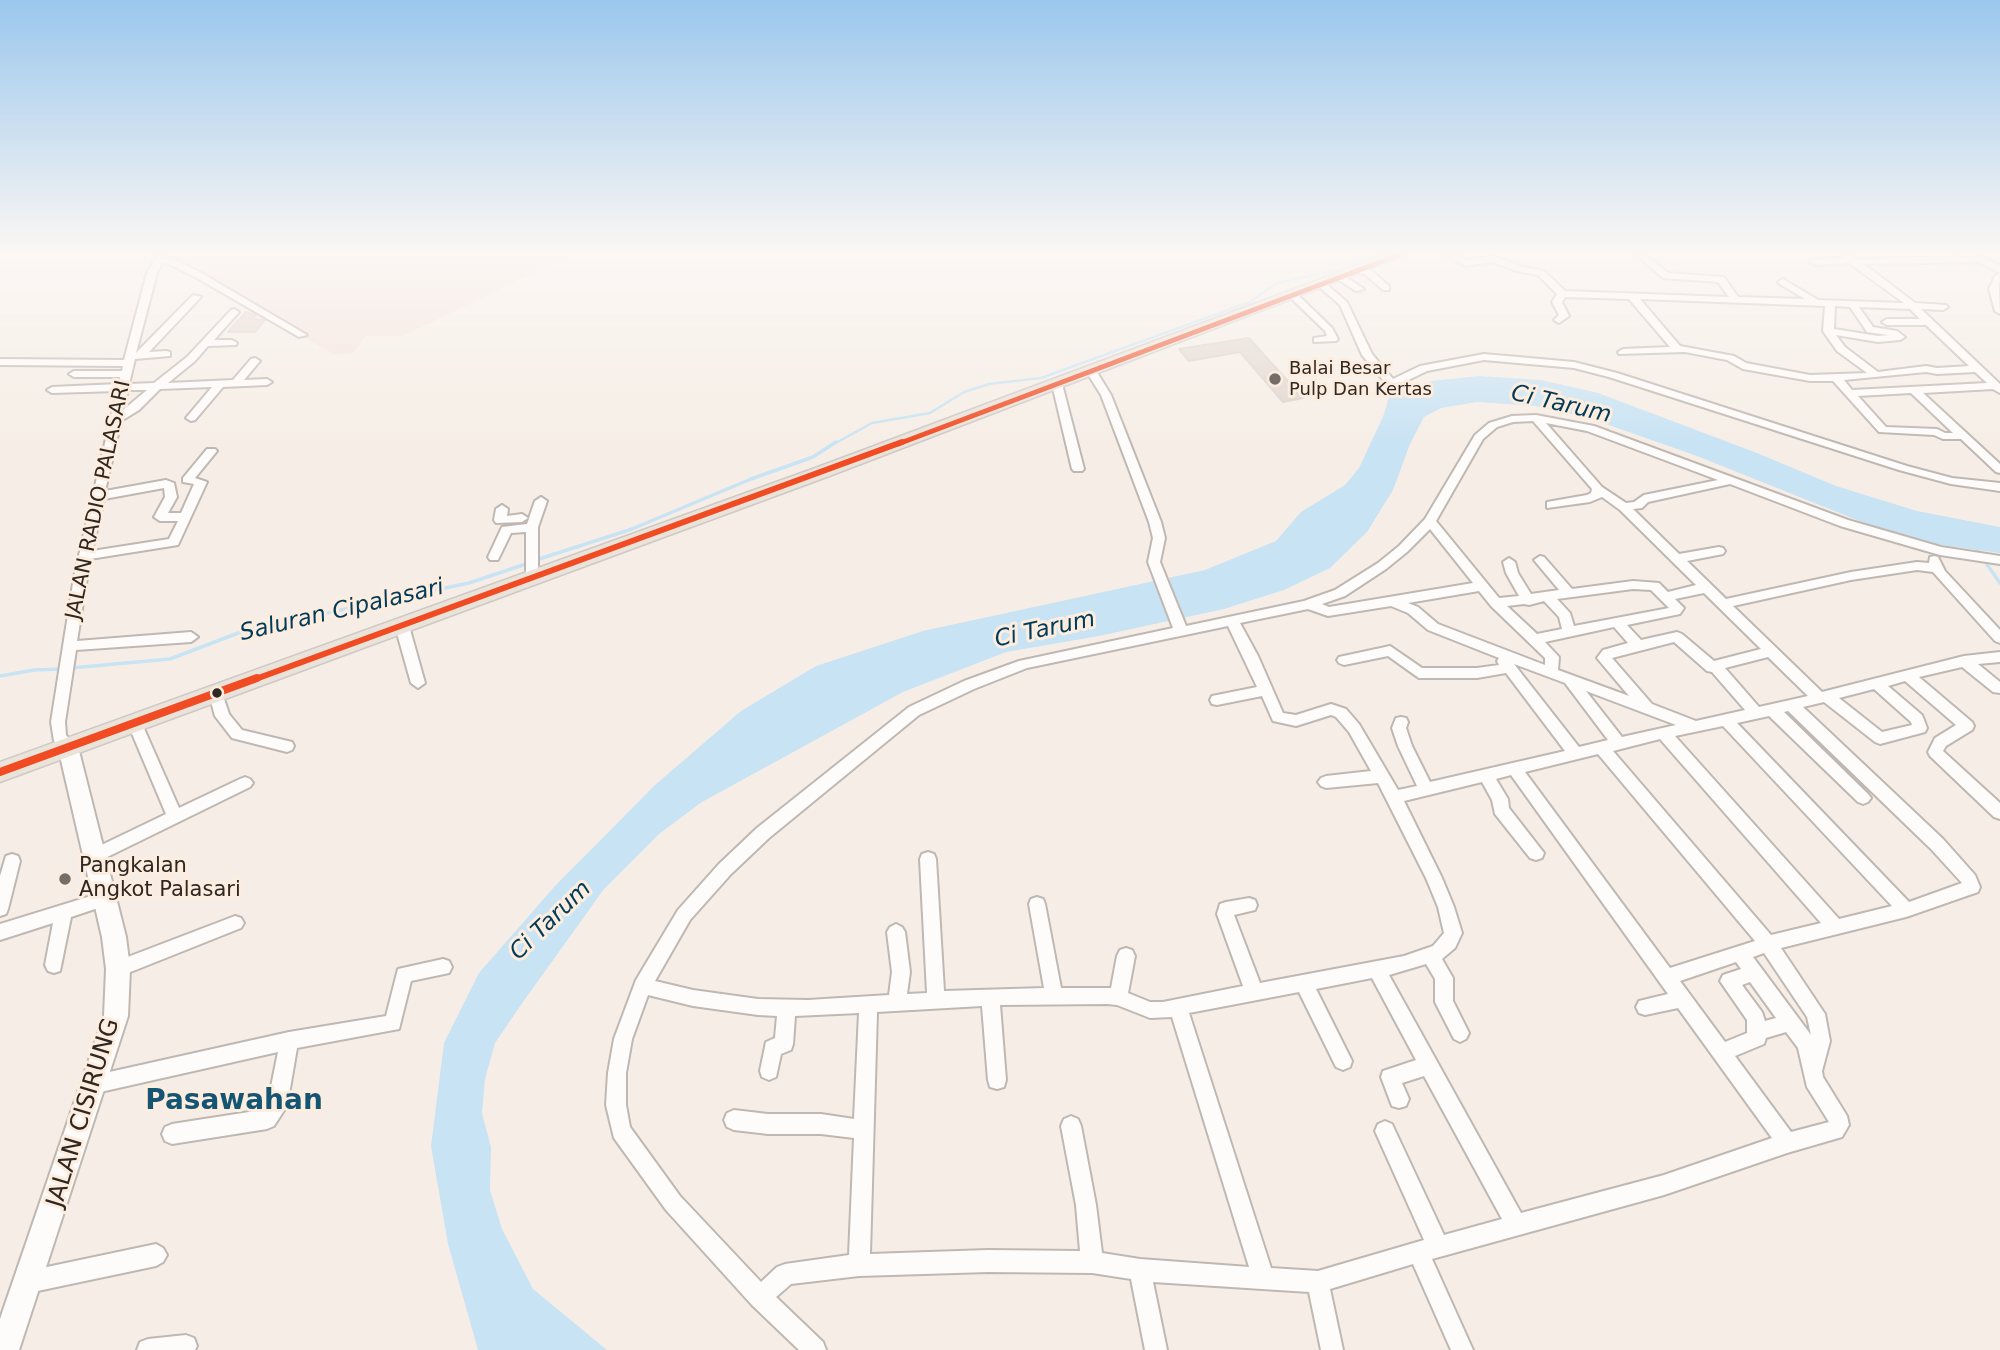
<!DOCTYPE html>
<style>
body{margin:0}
canvas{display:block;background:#f6eee6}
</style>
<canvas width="2000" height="1350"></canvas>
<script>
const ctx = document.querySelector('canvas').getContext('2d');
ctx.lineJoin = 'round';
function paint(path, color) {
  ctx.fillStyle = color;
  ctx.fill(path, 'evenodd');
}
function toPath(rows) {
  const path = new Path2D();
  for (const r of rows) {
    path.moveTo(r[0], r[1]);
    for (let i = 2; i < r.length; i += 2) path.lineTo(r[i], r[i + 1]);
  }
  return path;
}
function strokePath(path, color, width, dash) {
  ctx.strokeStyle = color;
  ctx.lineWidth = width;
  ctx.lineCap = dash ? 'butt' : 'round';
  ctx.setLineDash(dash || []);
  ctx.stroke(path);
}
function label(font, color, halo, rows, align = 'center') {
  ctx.font = font + ' "DejaVu Sans",sans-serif';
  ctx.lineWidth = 6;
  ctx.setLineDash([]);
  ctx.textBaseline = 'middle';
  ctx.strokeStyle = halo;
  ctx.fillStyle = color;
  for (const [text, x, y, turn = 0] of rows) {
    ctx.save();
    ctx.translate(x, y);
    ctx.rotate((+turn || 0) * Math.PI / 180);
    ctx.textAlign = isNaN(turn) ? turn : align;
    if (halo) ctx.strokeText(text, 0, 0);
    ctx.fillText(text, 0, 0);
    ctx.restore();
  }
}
paint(toPath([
 [169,255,570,255,403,336,366,336,354,352,335,355,166,259]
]), '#f4e2dd');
paint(toPath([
 [1479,376,1541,380,1598,393,1757,453,1836,486,1917,511,2000,527,2000,553,1941,545,1867,524,1697,456,1589,418,1536,406,1477,402,1441,408,1424,417,1410,444,1393,490,1367,532,1330,568,1284,590,1224,609,1099,636,1006,652,903,692,702,802,659,834,604,889,523,1002,495,1043,485,1079,482,1113,491,1147,490,1190,502,1229,533,1289,607,1350,478,1350,448,1244,431,1146,444,1043,479,973,554,887,655,785,741,711,816,666,923,631,1205,570,1276,541,1301,512,1345,485,1359,468,1383,417,1390,394,1432,381]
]), '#c8e3f4');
strokePath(toPath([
 [834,444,872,423,930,413,964,392,989,384,1041,378,1250,302,1277,283,1344,269,1382,255]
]), '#c8e3f4', 2.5);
strokePath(toPath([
 [1975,547,2000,583],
 [536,560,632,529,751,479,813,457,836,442],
 [71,668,170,659,246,630,469,583,529,563],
 [0,676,34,670,64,669]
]), '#c8e3f4', 3.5);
const building = toPath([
 [246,312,256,315,252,319,265,320,255,332,228,332,246,312],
 [1249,338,1303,398,1283,402,1240,352,1189,361,1179,349,1249,338]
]);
paint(building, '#e2d6ce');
strokePath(building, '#dad2cc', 2);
const street = toPath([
 [157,255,166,255,165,258,174,259,203,274,307,335,299,337,197,278,169,264,162,263,157,273,136,353,193,295,201,297,149,352,166,351,170,352,170,356,135,359,129,384,154,383,187,357,231,310,234,309,239,312,214,340,232,340,237,343,236,345,208,346,195,361,168,383,233,380,251,359,255,358,260,361,244,380,267,379,272,382,267,385,223,387,195,420,191,421,186,418,212,387,160,389,139,410,121,421,105,491,166,480,174,483,177,497,168,513,181,513,194,484,183,482,183,478,207,449,215,449,217,451,195,478,207,482,178,545,90,559,77,641,191,632,198,637,191,642,76,650,65,722,66,735,75,747,73,751,68,753,63,751,54,741,51,722,74,577,117,391,52,393,47,390,52,387,119,384,120,377,74,377,69,374,74,371,122,371,123,366,0,365,0,359,124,360,147,273,157,255],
 [128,390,147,390,123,410,128,390],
 [164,488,165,497,154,517,160,521,178,521,169,539,92,551,104,499,164,488],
 [1447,255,1458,255,1466,260,1493,256,1522,267,1544,271,1565,291,1729,297,1718,282,1663,278,1636,255,1646,255,1668,273,1724,277,1738,297,1805,299,1780,284,1778,282,1783,279,1818,300,1904,303,1849,263,1814,265,1810,262,1814,259,1843,258,1841,255,1851,255,1857,259,1983,257,2000,266,2000,273,1978,262,1864,264,1915,303,1946,305,1948,307,1943,310,1921,309,2000,384,2000,393,1993,389,1923,393,2000,464,2000,473,1996,472,1961,439,1943,439,1934,435,1879,432,1833,381,1810,381,1743,369,1727,360,1685,352,1619,354,1618,352,1623,349,1670,347,1629,299,1565,297,1562,302,1569,316,1559,323,1554,320,1559,315,1552,302,1557,294,1538,275,1517,271,1492,262,1465,266,1447,255],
 [1640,299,1825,306,1823,331,1837,351,1867,373,1810,375,1746,363,1734,356,1680,346,1640,299],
 [1835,306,1850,307,1867,332,1888,335,1878,336,1834,329,1835,306],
 [1859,307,1910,309,1920,319,1887,319,1882,322,1887,325,1926,325,1969,366,1937,368,1926,366,1878,372,1845,347,1836,335,1878,342,1900,340,1905,337,1897,331,1873,327,1859,307],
 [1926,372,1937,374,1975,372,1987,383,1852,390,1844,380,1926,372],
 [1911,393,1953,433,1945,433,1937,429,1886,427,1858,396,1911,393],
 [1360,267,1372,271,1389,286,1389,290,1383,290,1366,275,1357,272,1355,270,1360,267],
 [2000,273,1999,289,2000,314,1995,311,1989,289,1995,276,2000,273],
 [1337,275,1343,275,1364,289,1356,291,1337,279,1337,275],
 [1318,282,1324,282,1347,302,1372,354,1393,379,1420,366,1484,354,1574,362,1617,373,1907,466,1952,478,2000,483,2000,491,1951,484,1899,470,1609,377,1574,368,1484,360,1427,371,1396,386,1388,386,1362,355,1340,305,1318,286,1318,282],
 [1290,293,1296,293,1332,328,1338,339,1336,341,1314,342,1314,338,1327,336,1325,331,1290,297,1290,293],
 [1091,368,1095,369,1111,395,1161,522,1165,538,1160,562,1186,626,1304,601,1335,590,1378,563,1399,546,1425,519,1475,435,1489,423,1512,416,1536,415,1594,426,1848,520,1941,547,2000,556,2000,564,1940,555,1840,526,1730,484,1648,502,1642,508,1633,509,1679,554,1719,547,1723,548,1725,551,1723,554,1687,561,1726,599,1851,572,1917,562,1929,563,1930,557,1934,556,1938,557,1945,571,2000,630,2000,643,1995,641,1933,572,1917,570,1851,580,1733,606,1822,692,1964,656,2000,652,2000,662,1978,664,2000,682,2000,693,1993,692,1962,667,1919,677,1972,722,1974,726,1972,730,1946,746,1943,751,2000,803,2000,819,1994,817,1930,756,1928,752,1935,738,1956,725,1905,681,1888,686,1922,715,1927,728,1925,732,1880,744,1875,742,1824,702,1803,707,1943,839,1975,875,1980,887,1978,892,1906,917,1781,948,1825,1014,1830,1041,1822,1071,1823,1077,1847,1116,1849,1125,1842,1137,1787,1153,1664,1195,1432,1259,1473,1350,1451,1350,1413,1264,1330,1289,1343,1350,1321,1350,1309,1292,1153,1282,1167,1350,1145,1350,1131,1279,1092,1273,988,1272,859,1276,791,1284,776,1297,823,1342,826,1350,799,1350,752,1305,666,1210,614,1138,606,1105,608,1073,614,1039,636,980,678,910,719,864,757,828,909,707,964,681,1019,661,1173,628,1148,562,1153,538,1149,522,1101,395,1086,371,1091,368],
 [1533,421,1592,489,1591,493,1587,495,1547,502,1547,508,1590,502,1602,497,1620,510,1696,585,1668,592,1659,583,1633,581,1572,589,1544,557,1540,556,1534,560,1559,590,1531,594,1518,573,1515,562,1509,558,1503,562,1506,573,1519,596,1499,598,1436,521,1483,439,1497,427,1513,422,1533,421],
 [1546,423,1587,431,1718,480,1644,495,1634,502,1626,503,1602,487,1546,423],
 [1430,529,1473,583,1329,607,1322,604,1345,596,1386,569,1407,552,1430,529],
 [1633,589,1651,590,1669,608,1574,626,1570,613,1557,599,1633,589],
 [1479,591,1491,606,1545,658,1545,665,1438,624,1418,607,1408,603,1479,591],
 [1704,593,1761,649,1714,661,1682,634,1677,632,1641,640,1627,625,1680,614,1684,608,1675,599,1704,593],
 [1544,601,1559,617,1562,629,1537,634,1507,606,1524,604,1529,605,1544,601],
 [1391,606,1408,613,1428,630,1499,658,1497,661,1499,665,1477,668,1422,668,1390,646,1339,657,1337,660,1339,663,1344,665,1388,656,1419,678,1477,678,1506,673,1565,751,1430,782,1412,746,1406,728,1408,722,1406,718,1401,717,1396,718,1392,728,1398,746,1417,786,1398,790,1359,724,1346,709,1331,704,1296,715,1283,713,1258,656,1240,623,1308,609,1328,616,1391,606],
 [1228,626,1257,687,1212,696,1210,700,1212,704,1217,705,1262,696,1273,721,1296,726,1331,715,1336,717,1349,732,1371,771,1326,776,1321,778,1318,782,1321,786,1326,788,1378,783,1426,878,1438,907,1444,933,1433,946,1404,956,1260,983,1234,915,1255,910,1257,905,1255,900,1249,898,1226,902,1220,904,1217,914,1243,986,1163,1002,1150,1002,1128,993,1135,956,1132,950,1126,948,1120,950,1117,956,1111,988,1061,988,1045,904,1043,899,1037,897,1031,899,1029,904,1044,988,944,991,936,859,934,854,928,852,922,854,920,859,927,993,907,994,910,972,905,932,902,927,896,924,890,927,887,932,892,972,889,995,808,1000,758,999,693,990,655,981,690,920,731,874,769,838,919,715,974,689,1027,668,1228,626],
 [1614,627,1628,643,1603,650,1597,658,1629,696,1558,670,1559,657,1545,642,1614,627],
 [1674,642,1707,671,1712,672,1745,710,1696,721,1652,704,1612,658,1674,642],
 [1768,657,1808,696,1759,707,1725,668,1768,657],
 [1514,664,1565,683,1608,740,1579,747,1514,664],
 [1874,689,1911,722,1912,725,1882,732,1839,698,1874,689],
 [1586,691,1676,725,1622,737,1586,691],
 [1788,711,1931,849,1962,883,1909,902,1737,723,1769,716,1858,802,1863,804,1868,802,1871,798,1868,794,1784,712,1788,711],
 [1723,726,1892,906,1839,919,1675,736,1723,726],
 [1660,739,1821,923,1771,935,1613,751,1660,739],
 [1598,754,1755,941,1670,968,1525,772,1598,754],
 [1511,775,1668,994,1639,1001,1636,1007,1639,1013,1645,1015,1678,1008,1772,1138,1664,1175,1521,1213,1389,975,1426,964,1435,979,1435,1002,1454,1039,1460,1042,1466,1039,1469,1033,1453,1001,1453,978,1442,959,1455,948,1462,933,1454,907,1442,878,1404,801,1482,782,1492,800,1495,814,1530,858,1536,860,1542,858,1544,853,1509,808,1508,799,1496,779,1511,775],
 [1764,953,1807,1017,1811,1035,1753,957,1764,953],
 [1736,962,1741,969,1723,975,1720,981,1747,1020,1747,1033,1725,1042,1680,981,1736,962],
 [1372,978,1416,1060,1383,1071,1381,1077,1392,1106,1399,1108,1406,1106,1409,1099,1402,1083,1424,1076,1502,1219,1444,1235,1392,1124,1385,1121,1378,1124,1375,1131,1424,1240,1318,1271,1271,1268,1189,1013,1299,992,1336,1067,1343,1070,1350,1067,1352,1061,1316,989,1372,978],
 [1750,982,1776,1018,1765,1021,1762,1012,1742,985,1750,982],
 [648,995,693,1006,758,1015,777,1016,775,1038,766,1042,760,1071,762,1077,769,1080,776,1077,781,1054,791,1050,793,1044,795,1016,859,1013,854,1119,821,1114,768,1114,734,1110,727,1113,724,1120,727,1127,734,1130,768,1134,821,1134,854,1138,849,1255,785,1264,777,1267,761,1282,680,1196,630,1127,626,1105,626,1073,632,1039,648,995],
 [1107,1004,1117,1005,1150,1018,1172,1017,1249,1267,1140,1259,1102,1253,1096,1205,1081,1126,1078,1119,1071,1116,1064,1119,1061,1126,1076,1205,1080,1251,988,1250,870,1254,877,1012,982,1006,988,1080,990,1087,997,1089,1004,1087,1006,1080,1000,1005,1107,1004],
 [1786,1032,1798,1048,1807,1087,1829,1122,1791,1132,1735,1056,1764,1044,1766,1038,1786,1032],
 [1057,381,1062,384,1084,469,1082,471,1074,471,1072,469,1052,384,1057,381],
 [541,497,547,501,538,527,538,578,532,582,526,578,526,532,511,533,498,560,490,560,488,557,502,527,527,524,535,501,541,497],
 [502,505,508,509,507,516,522,514,528,518,522,522,496,523,494,520,496,509,502,505],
 [402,621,409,626,425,683,418,688,411,683,395,626,402,621],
 [216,689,221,690,229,714,242,730,292,742,294,746,292,750,287,752,232,738,215,716,209,694,216,689],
 [135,719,140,720,142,724,179,808,240,779,245,777,250,779,253,783,250,787,95,863,89,861,87,856,89,851,166,814,128,724,130,720,135,719],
 [12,854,18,856,20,861,8,909,6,914,0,916,0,876,6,856,12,854],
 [104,892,110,894,112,899,110,904,71,917,60,971,54,973,48,971,45,965,53,923,0,940,0,924,104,892],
 [235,916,241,918,244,923,241,928,118,977,112,975,109,969,112,963,235,916],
 [443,959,449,961,452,967,449,973,411,981,399,1029,297,1048,287,1106,274,1126,267,1129,172,1144,165,1141,162,1134,165,1127,172,1124,262,1110,268,1102,278,1052,96,1093,89,1091,87,1084,89,1077,96,1075,289,1032,386,1016,398,969,443,959],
 [156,1244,163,1248,167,1255,163,1262,156,1266,28,1293,20,1290,17,1282,20,1274,28,1271,156,1244],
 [186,1335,194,1338,197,1346,195,1350,137,1350,140,1342,148,1339,186,1335]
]);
const secondary = toPath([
 [68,739,75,741,78,747,126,937,130,969,128,1016,19,1350,0,1350,0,1319,104,1016,106,969,102,937,58,747,61,741,68,739]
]);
const primary = toPath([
 [1385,255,1406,255,832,475,0,782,0,762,818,467,1385,255]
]);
strokePath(street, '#bfb8b2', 4);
strokePath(secondary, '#bfb8b2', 4);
strokePath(primary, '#cec9c6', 3);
paint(street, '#fefcfb');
paint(secondary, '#fefcfb');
paint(primary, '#eae3d9');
strokePath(toPath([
 [898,444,1399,255]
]), '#f04b23', 5);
strokePath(toPath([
 [253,680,902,442]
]), '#f04b23', 6);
strokePath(toPath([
 [0,772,257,678]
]), '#f04b23', 8);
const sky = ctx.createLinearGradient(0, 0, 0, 444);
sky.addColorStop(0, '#9bc7ed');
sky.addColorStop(0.57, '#fbf7f4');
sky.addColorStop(1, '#fbf7f400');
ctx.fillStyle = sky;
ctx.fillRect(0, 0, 2000, 444);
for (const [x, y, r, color] of [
 [1275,379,7,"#756d67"],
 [217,693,6,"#2f2822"],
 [65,879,7,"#756d67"]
]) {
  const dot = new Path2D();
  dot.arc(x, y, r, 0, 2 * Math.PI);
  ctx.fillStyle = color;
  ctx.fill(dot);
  strokePath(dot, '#fdeddf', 2.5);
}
label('18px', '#2f2822', '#fdeddf', [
 ["Balai Besar",1289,369],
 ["Pulp Dan Kertas",1289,390]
], 'left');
label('21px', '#2f2822', '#fdeddf', [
 ["JALAN RADIO PALASARI",99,500,-78]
]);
label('21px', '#2f2822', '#fdeddf', [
 ["Pangkalan",79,867],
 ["Angkot Palasari",79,891]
], 'left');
label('italic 23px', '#003b59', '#fdeddf', [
 ["Ci Tarum",1561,405,13],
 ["Saluran Cipalasari",342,611,-13],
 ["Ci Tarum",1045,630,-12],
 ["Ci Tarum",551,921,-44]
]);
label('24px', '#2f2822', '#fdeddf', [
 ["JALAN CISIRUNG",84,1113,-73]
]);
label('bold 28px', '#155574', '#fdeddf', [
 ["Pasawahan",234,1102]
]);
</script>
